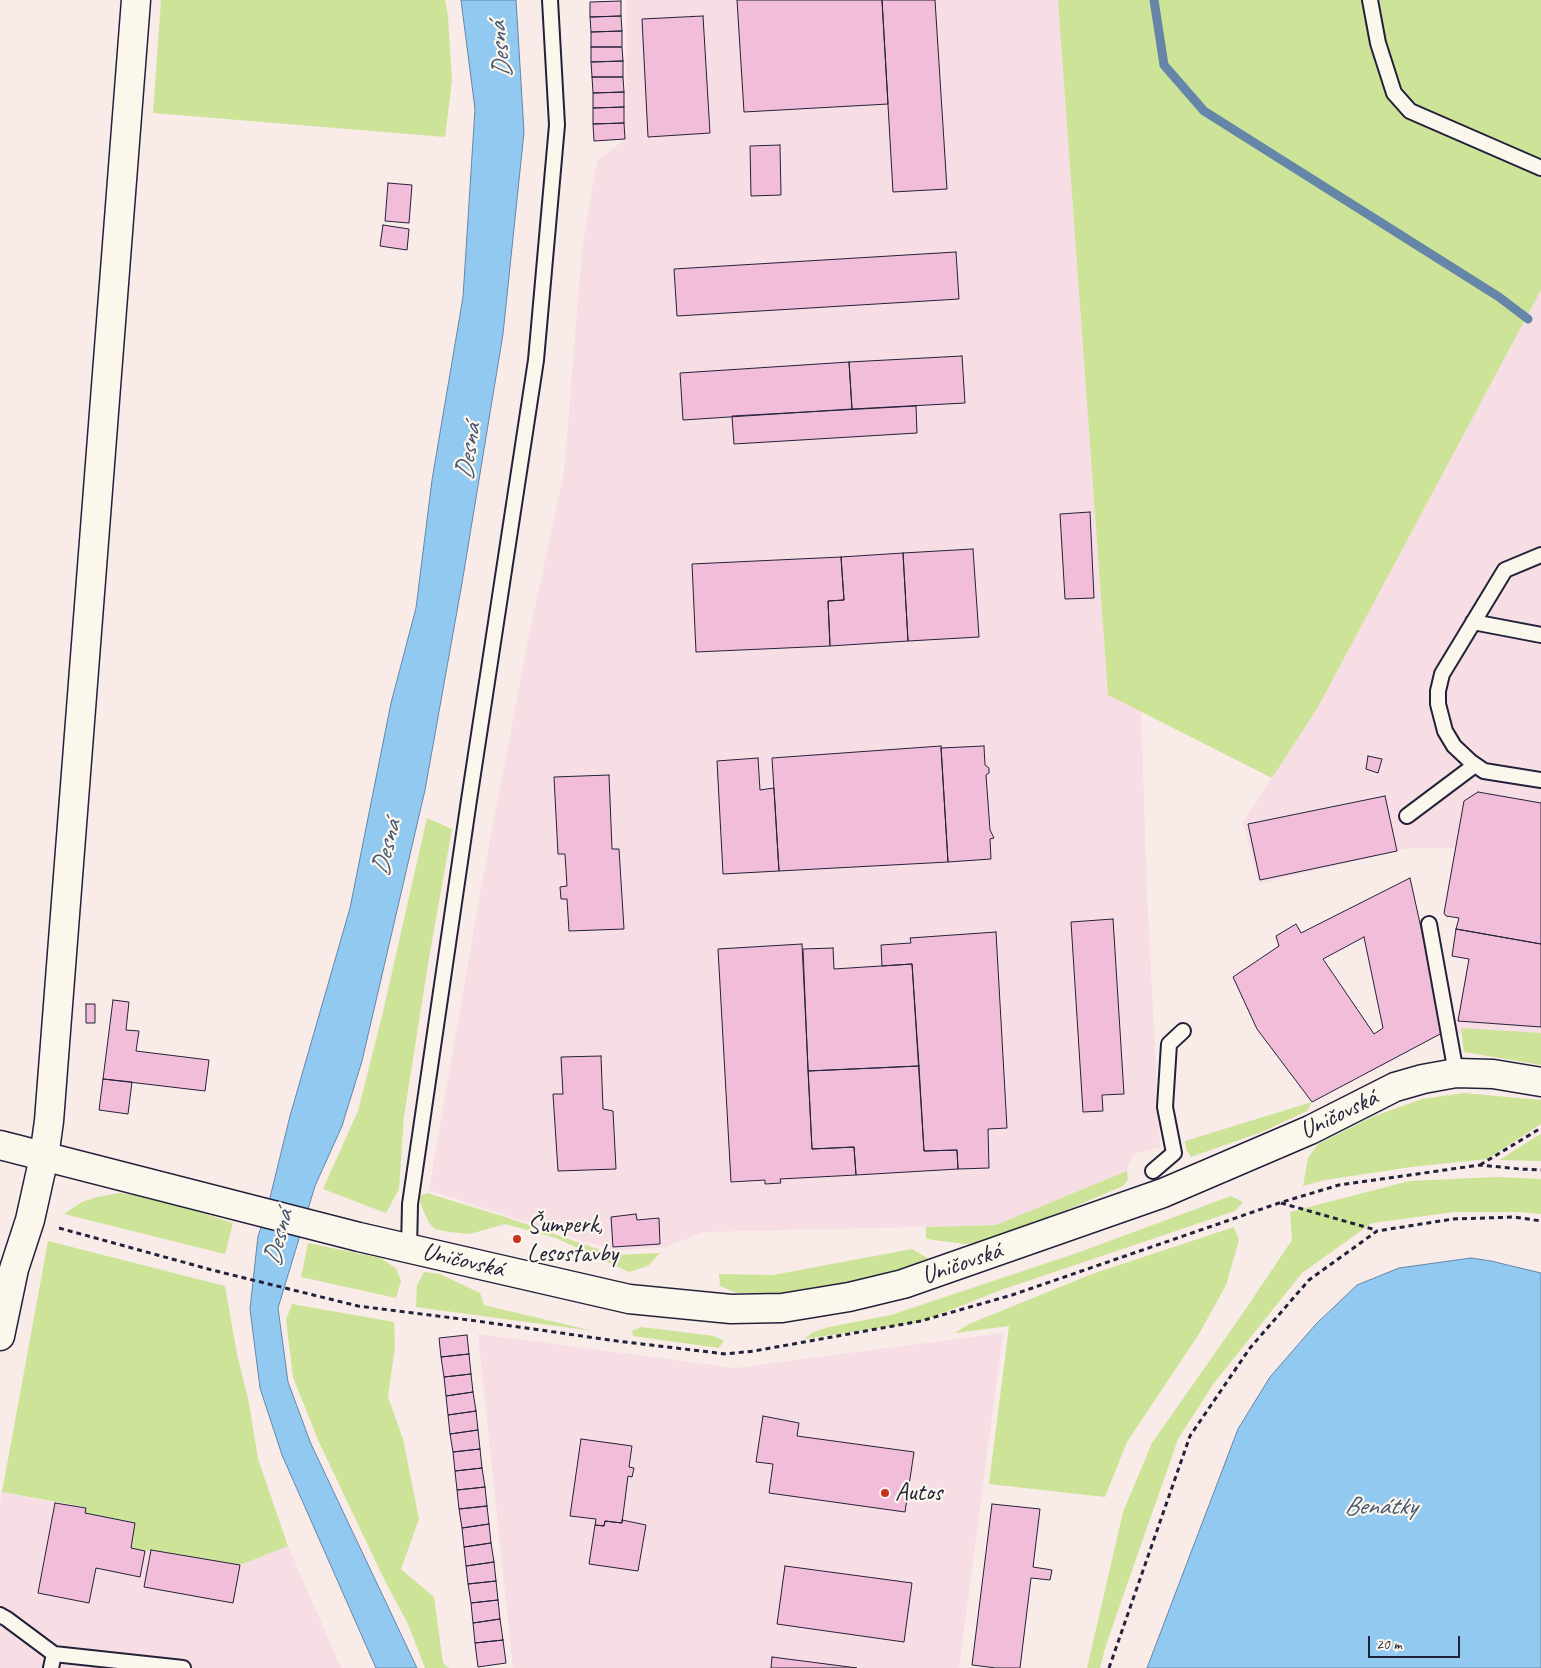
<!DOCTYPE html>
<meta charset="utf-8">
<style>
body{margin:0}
#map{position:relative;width:1541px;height:1668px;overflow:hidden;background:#f9ebe8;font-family:Caveat,sans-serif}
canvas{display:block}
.scale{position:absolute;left:1368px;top:1636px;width:92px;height:22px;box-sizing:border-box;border:2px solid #22223b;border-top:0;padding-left:6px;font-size:15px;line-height:18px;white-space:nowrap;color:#22223b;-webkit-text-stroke:4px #fbf7ec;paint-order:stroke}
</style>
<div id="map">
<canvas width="1541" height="1668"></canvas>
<div class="scale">20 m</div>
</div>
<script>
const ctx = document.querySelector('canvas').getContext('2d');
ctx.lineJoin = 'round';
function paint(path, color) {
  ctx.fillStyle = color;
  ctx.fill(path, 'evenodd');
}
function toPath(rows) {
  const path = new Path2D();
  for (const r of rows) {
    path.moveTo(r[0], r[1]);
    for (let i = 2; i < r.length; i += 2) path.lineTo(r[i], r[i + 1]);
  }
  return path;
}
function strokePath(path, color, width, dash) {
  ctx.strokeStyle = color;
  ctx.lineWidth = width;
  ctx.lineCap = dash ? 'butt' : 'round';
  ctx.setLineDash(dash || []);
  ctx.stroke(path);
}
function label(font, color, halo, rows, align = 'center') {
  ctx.font = font + ' Caveat,sans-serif';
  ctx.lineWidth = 4.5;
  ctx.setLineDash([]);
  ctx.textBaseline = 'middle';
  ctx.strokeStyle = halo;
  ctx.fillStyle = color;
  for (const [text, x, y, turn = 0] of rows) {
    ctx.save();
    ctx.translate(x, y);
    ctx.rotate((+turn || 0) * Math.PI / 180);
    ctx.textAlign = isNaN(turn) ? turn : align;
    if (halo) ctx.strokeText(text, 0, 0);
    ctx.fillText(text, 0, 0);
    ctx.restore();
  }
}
paint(toPath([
 [627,0,1058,0,1108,695,1141,712,1147,893,1160,1147,1133,1154,1127,1171,996,1225,703,1232,666,1247,615,1251,429,1190,480,894,528,640,564,473,582,250,597,161,625,139],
 [1541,290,1541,1038,1454,1034,1469,959,1452,956,1459,919,1444,915,1456,848,1410,848,1259,884,1243,822,1318,707],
 [1003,1333,959,1668,513,1668,478,1334,735,1368],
 [2,1492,55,1503,86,1508,86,1513,135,1523,145,1551,151,1550,240,1565,288,1546,341,1668,0,1668,0,1504]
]), '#f7dde4');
paint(toPath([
 [161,0,445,0,448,16,452,80,445,137,153,113],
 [1058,0,1541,0,1541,290,1318,707,1272,778,1108,695],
 [427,818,452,829,429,958,404,1116,399,1189,386,1213,323,1189,358,1111,383,1012],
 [1461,1028,1541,1033,1541,1065,1464,1052],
 [1464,1093,1541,1100,1541,1124,1487,1159,1411,1167,1325,1180,1303,1186,1308,1158,1318,1144,1372,1117,1422,1099],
 [1312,1102,1307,1111,1262,1132,1191,1157,1186,1149,1185,1141],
 [1541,1134,1541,1161,1500,1160,1513,1151],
 [1127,1171,1128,1180,1123,1186,996,1240,966,1244,933,1240,926,1238,926,1227,996,1225],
 [1497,1177,1541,1179,1541,1214,1520,1212,1454,1212,1372,1223,1302,1273,1214,1383,1178,1439,1106,1645,1100,1668,1087,1668,1123,1512,1152,1443,1243,1313,1292,1240,1290,1212,1409,1181],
 [119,1193,155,1198,233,1223,225,1254,64,1214,82,1202,97,1197],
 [427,1193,505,1217,615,1255,660,1253,648,1266,629,1272,556,1238,505,1224,470,1234,449,1232,435,1229,429,1223,421,1205,420,1196],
 [1231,1196,1243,1202,1235,1211,1001,1290,920,1322,804,1339,813,1332,829,1327,891,1315,1077,1253],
 [1234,1227,1239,1240,1226,1285,1199,1334,1127,1442,1105,1497,989,1484,1009,1326,955,1333,969,1324,1092,1274],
 [48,1241,225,1286,237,1354,249,1403,258,1459,288,1546,240,1565,151,1550,145,1551,131,1548,135,1523,85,1513,85,1507,2,1492],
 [308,1243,380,1258,396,1268,401,1281,396,1298,301,1277],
 [912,1249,934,1262,886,1279,804,1293,737,1293,720,1286,719,1274,773,1275],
 [424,1272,440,1274,480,1293,484,1305,593,1331,416,1307,417,1285],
 [292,1304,394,1322,395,1346,388,1397,403,1439,419,1519,401,1569,434,1597,443,1663,449,1668,425,1668,408,1624,384,1579,318,1440,293,1377,286,1320],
 [641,1327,714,1336,724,1341,719,1348,633,1336,632,1331]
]), '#cde398');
const water = toPath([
 [461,0,516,0,524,132,503,334,462,583,425,790,362,1061,342,1126,315,1186,278,1308,288,1382,311,1444,417,1668,376,1668,282,1455,260,1388,250,1309,258,1236,266,1214,290,1116,350,908,391,703,416,608,432,480,463,297,475,109,461,0],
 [1471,1258,1491,1261,1541,1273,1541,1668,1147,1668,1238,1429,1270,1377,1316,1324,1357,1285,1399,1268,1471,1258]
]);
paint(water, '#92c9f1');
strokePath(water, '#6586a8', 1);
strokePath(toPath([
 [1154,0,1164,65,1204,111,1499,297,1528,319]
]), '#6586a8', 9);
const building = toPath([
 [737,0,882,0,888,104,744,112,737,0],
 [882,0,935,0,947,189,893,192,882,0],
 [621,1,621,16,590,17,590,2,621,1],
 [621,16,622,31,591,32,590,17,621,16],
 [703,16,710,133,648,137,642,19,703,16],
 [622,31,622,47,591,47,591,32,622,31],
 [591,47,622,47,623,61,591,62,591,47],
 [623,61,623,77,592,77,591,62,623,61],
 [592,77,623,77,624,92,593,93,592,77],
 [624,92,624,107,593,108,593,93,624,92],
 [624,107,624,123,593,124,593,108,624,107],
 [624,123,625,139,594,141,593,124,624,123],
 [780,145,781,195,751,196,750,146,780,145],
 [388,183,412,185,409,223,385,221,388,183],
 [383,225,409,229,407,250,380,246,383,225],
 [956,252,959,299,677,316,674,269,956,252],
 [962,356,965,403,852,409,849,362,962,356],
 [849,362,852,409,683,420,680,373,849,362],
 [916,406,917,433,734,444,732,416,916,406],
 [1090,512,1094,598,1065,599,1060,514,1090,512],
 [973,549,979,637,908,641,903,553,973,549],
 [903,553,908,641,830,646,828,601,844,600,841,557,903,553],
 [841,557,844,600,828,601,830,646,696,652,692,564,841,557],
 [941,746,948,862,779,871,772,758,941,746],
 [984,746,985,765,989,768,989,773,986,775,990,830,994,838,990,839,991,859,948,862,941,748,984,746],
 [1368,756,1382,759,1378,773,1366,769,1368,756],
 [758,758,760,790,774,788,779,871,723,874,717,761,758,758],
 [609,775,612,849,619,849,624,929,569,931,567,899,561,899,560,887,567,886,565,854,558,854,554,777,609,775],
 [1478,792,1541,803,1541,944,1456,929,1459,918,1446,916,1444,913,1464,801,1478,792],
 [1385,796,1397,851,1260,880,1248,824,1385,796],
 [1410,878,1444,1032,1312,1102,1257,1029,1233,977,1279,946,1276,936,1296,924,1301,933,1410,878],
 [1364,937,1383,1028,1374,1034,1323,959,1364,937],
 [1113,919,1124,1094,1102,1095,1103,1111,1083,1112,1071,922,1113,919],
 [1456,929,1541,944,1541,1027,1458,1021,1469,959,1452,956,1456,929],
 [996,932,1007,1128,988,1129,989,1168,958,1169,957,1150,924,1151,912,964,882,966,881,945,911,943,910,938,996,932],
 [802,944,812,1149,854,1147,856,1175,780,1179,781,1183,765,1184,765,1180,731,1182,718,949,802,944],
 [833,948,834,969,912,964,919,1066,808,1071,803,949,833,948],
 [113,1000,129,1002,126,1030,139,1031,136,1051,209,1060,205,1091,103,1079,113,1000],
 [86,1004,95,1004,95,1023,86,1023,86,1004],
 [601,1056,603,1109,613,1111,616,1169,558,1171,553,1094,563,1094,561,1057,601,1056],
 [919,1066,924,1151,957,1150,958,1169,856,1175,854,1147,812,1149,808,1071,919,1066],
 [103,1079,132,1082,128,1114,99,1110,103,1079],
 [636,1214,637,1220,659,1218,660,1244,613,1247,611,1217,636,1214],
 [467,1335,469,1354,441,1357,439,1338,467,1335],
 [469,1354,471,1374,444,1377,441,1357,469,1354],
 [471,1374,473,1392,446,1396,444,1377,471,1374],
 [473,1392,476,1411,448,1415,446,1396,473,1392],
 [476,1411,478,1430,450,1434,448,1415,476,1411],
 [763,1416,799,1423,797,1436,914,1452,905,1512,769,1493,773,1464,756,1462,763,1416],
 [478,1430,480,1449,453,1452,450,1434,478,1430],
 [581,1439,632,1446,629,1467,634,1468,632,1477,628,1476,622,1523,605,1521,604,1526,595,1525,596,1519,570,1516,581,1439],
 [480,1449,482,1468,455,1471,453,1452,480,1449],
 [482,1468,485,1487,457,1490,455,1471,482,1468],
 [485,1487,487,1506,459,1509,457,1490,485,1487],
 [55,1503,86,1508,85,1513,135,1523,131,1548,145,1551,140,1577,96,1568,89,1603,38,1593,55,1503],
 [992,1504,1040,1509,1033,1567,1052,1570,1050,1580,1031,1578,1020,1668,996,1668,972,1665,992,1504],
 [487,1506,489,1524,462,1528,459,1509,487,1506],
 [622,1520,646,1525,638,1571,589,1564,595,1525,604,1526,605,1521,622,1523,622,1520],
 [489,1524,491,1543,464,1547,462,1528,489,1524],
 [491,1543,494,1562,466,1566,464,1547,491,1543],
 [151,1550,240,1565,233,1603,144,1587,151,1550],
 [494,1562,496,1581,468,1584,466,1566,494,1562],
 [785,1566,912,1583,904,1642,777,1624,785,1566],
 [496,1581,498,1600,471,1603,468,1584,496,1581],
 [498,1600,500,1619,473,1623,471,1603,498,1600],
 [500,1619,503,1640,475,1643,473,1623,500,1619],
 [503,1640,506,1663,478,1667,475,1643,503,1640],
 [772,1657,857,1668,771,1668,772,1657]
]);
paint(building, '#f2bdd9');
strokePath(building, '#22223b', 1);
const lane = toPath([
 [1370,0,1378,43,1394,93,1410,111,1541,168],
 [1541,555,1505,570,1442,674,1438,691,1438,704,1445,731,1454,746,1471,762,1484,771,1541,780],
 [1473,622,1541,635],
 [1407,816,1475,765],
 [1429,924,1456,1073],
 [1153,1171,1174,1153,1165,1107,1169,1044,1183,1031],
 [409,1249,410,1204,469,800,536,360,557,125,550,0],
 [0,1615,7,1619,54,1654,183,1668],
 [51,1668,54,1654]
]);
const secondary = toPath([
 [0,1145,359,1237,629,1299,731,1309,782,1308,849,1297,903,1284,1163,1193,1310,1130,1395,1087,1423,1079,1456,1073,1493,1074,1541,1082],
 [0,1336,14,1269,30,1220,44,1157,49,1121,136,0]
]);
strokePath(lane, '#22223b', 18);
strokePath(secondary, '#22223b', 31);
strokePath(toPath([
 [1480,1165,1541,1128],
 [1281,1203,1376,1230],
 [59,1228,212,1270,358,1306,477,1321,617,1341,726,1354,754,1351,921,1321,1012,1295,1279,1203,1339,1185,1480,1165,1520,1169,1541,1170],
 [1109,1668,1190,1436,1250,1348,1309,1280,1377,1231,1453,1219,1515,1217,1541,1221]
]), '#22223b', 3, [5, 4]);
strokePath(lane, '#fbf7ec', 14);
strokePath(secondary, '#fbf7ec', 28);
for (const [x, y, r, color] of [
 [517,1239,5,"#c8321e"],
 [885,1493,5,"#c8321e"]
]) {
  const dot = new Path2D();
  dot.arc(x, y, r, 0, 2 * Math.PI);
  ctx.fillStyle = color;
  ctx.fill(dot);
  strokePath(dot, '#fbf7ec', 2);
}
label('25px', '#22223b', '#fbf7ec', [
 ["Uničovská",1339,1115,-26],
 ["Uničovská",463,1261,13],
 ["Uničovská",962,1264,-19]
]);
label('25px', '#22223b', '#fbf7ec', [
 ["Šumperk,",527,1225],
 ["Lesostavby",527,1254],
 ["Autos",895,1493]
], 'left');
label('italic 26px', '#445472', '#fbf7ec', [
 ["Desná",501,50,-96],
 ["Desná",469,452,-81],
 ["Desná",387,848,-76],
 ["Desná",279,1238,-76],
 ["Benátky",1380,1507]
]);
</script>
